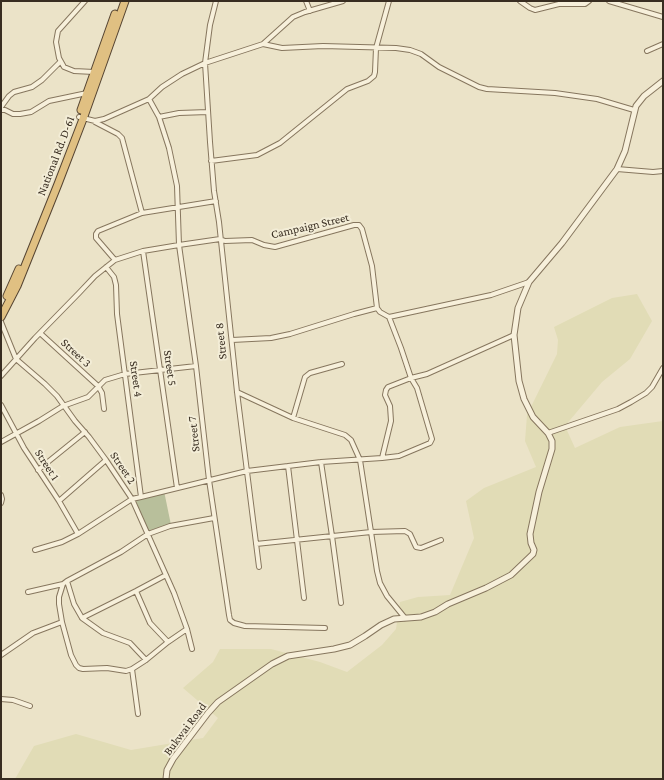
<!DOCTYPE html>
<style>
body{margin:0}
#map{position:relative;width:664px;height:780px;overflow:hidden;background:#ebe3c8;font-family:"Crimson Pro",serif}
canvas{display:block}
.frame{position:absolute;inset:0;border:2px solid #382d21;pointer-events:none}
</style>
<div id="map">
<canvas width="664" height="780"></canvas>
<div class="frame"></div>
</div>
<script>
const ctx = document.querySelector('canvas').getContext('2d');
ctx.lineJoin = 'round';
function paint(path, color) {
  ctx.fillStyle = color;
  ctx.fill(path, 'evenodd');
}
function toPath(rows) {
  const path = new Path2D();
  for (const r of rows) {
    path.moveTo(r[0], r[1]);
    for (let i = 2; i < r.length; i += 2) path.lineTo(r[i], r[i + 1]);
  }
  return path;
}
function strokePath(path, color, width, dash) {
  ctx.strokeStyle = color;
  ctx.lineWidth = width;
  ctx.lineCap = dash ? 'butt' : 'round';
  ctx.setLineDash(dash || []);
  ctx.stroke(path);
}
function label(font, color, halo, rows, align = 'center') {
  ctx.font = font + ' "Crimson Pro",serif';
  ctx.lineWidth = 4;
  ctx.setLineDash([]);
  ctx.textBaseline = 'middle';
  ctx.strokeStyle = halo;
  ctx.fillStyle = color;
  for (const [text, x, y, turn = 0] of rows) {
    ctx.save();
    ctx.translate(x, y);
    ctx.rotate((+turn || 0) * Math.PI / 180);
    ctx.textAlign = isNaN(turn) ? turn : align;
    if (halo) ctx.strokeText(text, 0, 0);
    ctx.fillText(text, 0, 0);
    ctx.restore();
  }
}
paint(toPath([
 [637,294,652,321,630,359,602,382,565,426,575,448,620,427,663,421,663,779,15,779,34,746,76,734,131,750,203,738,218,718,183,688,213,662,220,649,271,649,320,662,347,672,382,645,396,629,400,602,418,597,450,595,474,538,466,501,484,488,536,467,525,441,527,415,557,354,558,340,554,327,612,298]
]), '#e1dcb6');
paint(toPath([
 [164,491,171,525,147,531,135,498]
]), '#b8bf9b');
const minor = toPath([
 [85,1,58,31,56,42,59,58,64,67,74,71,94,72],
 [216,1,210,25,205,63,210,142,214,191,219,222,237,392,259,567],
 [306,1,310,11],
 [520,1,530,8,535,10,559,4,585,4,589,1],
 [609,1,663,17],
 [263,44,293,17,305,12,343,1],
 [647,51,663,44],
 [149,99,159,117,169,148,177,186,179,245,196,366,209,480,229,615,230,620,234,623,245,626,325,628],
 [1,107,9,96,14,92,32,87,42,80,60,62],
 [1,110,5,110,13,114,20,114,31,112,49,101,87,93],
 [79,117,95,121,104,119,149,99,162,87,182,74,205,63,263,44,282,48,323,46,396,48,410,50,421,54,439,67,479,87,487,89,555,93,597,99,634,110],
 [159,117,179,113,208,112],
 [95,122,118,134,122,138,142,213],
 [211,161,257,155,280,143,347,89,368,81,374,76,375,72,376,48,389,1],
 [617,169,653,172,663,171],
 [143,251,177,488],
 [115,260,96,238,96,234,98,231,142,213,216,201],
 [106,267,114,277,116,285,117,314,141,497],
 [1,322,16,359,45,384,57,396,75,421,89,437,106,460,132,499,174,593,187,629,192,649],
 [40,333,98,386,102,393,104,409],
 [232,340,271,338,290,334,354,314,377,308],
 [1,376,35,338,79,293,95,276,115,260,143,251,179,245,220,239,225,241,252,240,264,245,275,247,354,225,359,225,362,229,372,266,377,308,380,312,389,317,491,295,529,282],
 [237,392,293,418,345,435,351,440,360,460,377,571,380,583,387,596,405,618],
 [1,405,24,448,59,501,78,534],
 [293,418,305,377,310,373,342,364],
 [548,433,618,409,631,402,646,393,652,387,663,368],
 [1,442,39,421,63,406,88,397,105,380,125,374,196,366],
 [382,458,399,456,430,443,432,439,417,388,411,378,401,348,389,317],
 [321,462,332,536,341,603],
 [288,466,304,598],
 [38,470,85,432],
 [1,495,2,499,1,503],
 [59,501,106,460],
 [256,544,371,532,405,531,410,534,416,547,421,548,441,540],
 [35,550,62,542,78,534,132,499,141,497,247,471,321,462,382,458,391,421,390,406,385,395,386,390,388,387,411,378,427,374,514,335],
 [67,581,74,604,82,618,136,591,166,575],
 [28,592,63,584],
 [82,618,103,633,130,643,146,660],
 [62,622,71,655,76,665,79,668,83,669,107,668,126,671,132,669,146,660,168,642,150,623,136,591],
 [168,642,187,629],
 [1,655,33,633,62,622,59,604,59,597,63,584,67,581,121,552,148,534,170,526,214,518],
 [132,669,138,714],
 [1,699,13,700,30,706]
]);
const tertiary = toPath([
 [166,779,167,770,173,759,208,713,218,702,272,664,288,656,334,649,350,645,365,636,381,625,394,619,421,617,435,612,448,604,486,588,511,575,533,554,534,550,531,543,530,534,539,492,552,449,552,441,548,433,533,417,524,399,519,381,514,335,518,308,529,282,562,243,617,169,625,151,636,106,644,96,663,81]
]);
const trunk = toPath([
 [81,110,115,14],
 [7,296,19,269],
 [1,317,17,286,58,184,83,119,125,1]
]);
strokePath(minor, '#86765e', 6);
strokePath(tertiary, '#86765e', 7);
strokePath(trunk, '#554432', 9);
strokePath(minor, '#f7f0db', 4);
strokePath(tertiary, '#f7f0db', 5);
strokePath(trunk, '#e0c082', 7);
label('12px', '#382d21', '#f3edd7', [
 ["National Rd. D-61",56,156,-69],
 ["Campaign Street",310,226,-13],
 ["Street 8",221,341,-96],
 ["Street 3",76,353,43],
 ["Street 5",170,368,82],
 ["Street 4",136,379,82],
 ["Street 7",194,434,-96],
 ["Street 1",47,465,57],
 ["Street 2",123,468,56],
 ["Bukwai Road",185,729,-53]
]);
</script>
